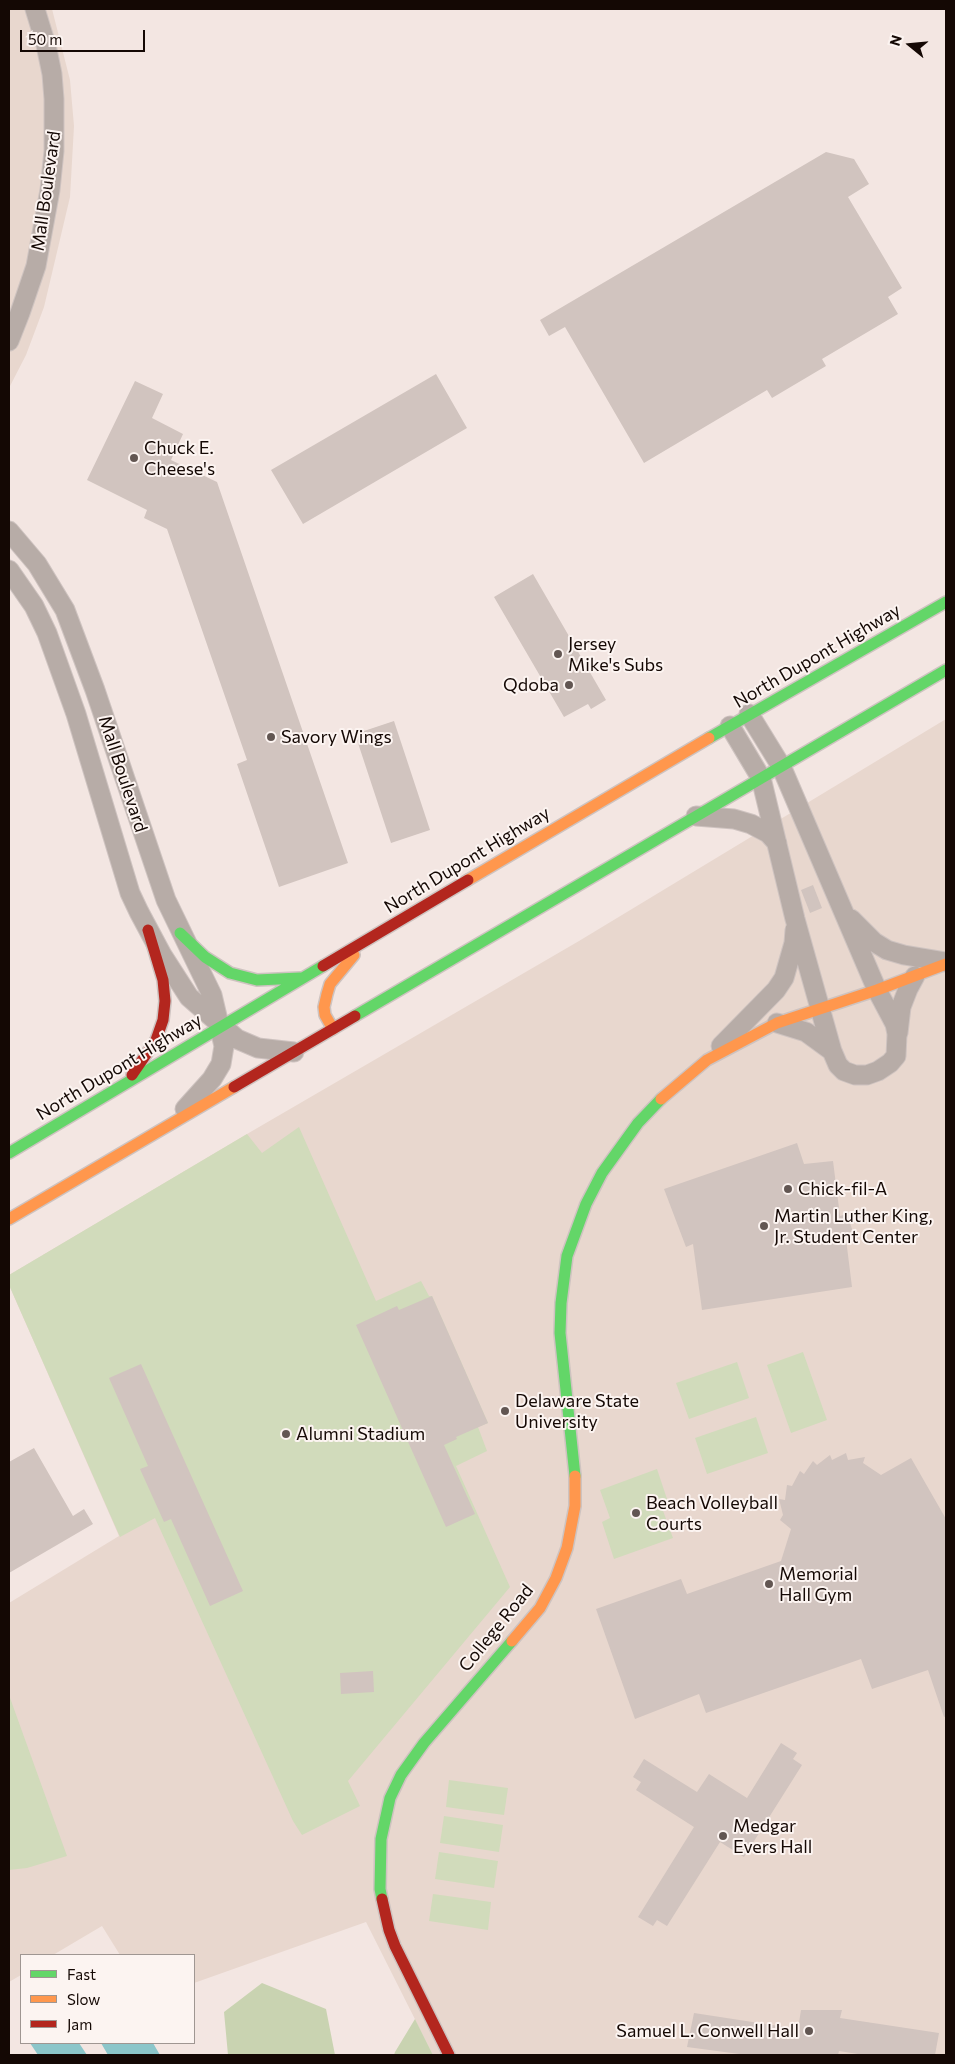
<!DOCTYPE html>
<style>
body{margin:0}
#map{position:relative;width:955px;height:2064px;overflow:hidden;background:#f3e6e2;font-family:Commissioner,sans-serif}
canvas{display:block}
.frame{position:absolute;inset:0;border:10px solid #140804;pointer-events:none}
.legend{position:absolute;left:20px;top:1954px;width:175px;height:90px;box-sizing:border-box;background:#fcf4f1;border:1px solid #9f9692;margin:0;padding:6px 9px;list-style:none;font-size:15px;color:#140804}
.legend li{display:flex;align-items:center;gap:10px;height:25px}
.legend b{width:25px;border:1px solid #9f9692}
.north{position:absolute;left:885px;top:20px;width:50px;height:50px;-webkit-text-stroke:4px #fcf4f1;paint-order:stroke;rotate:287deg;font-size:14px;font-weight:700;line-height:20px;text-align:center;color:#140804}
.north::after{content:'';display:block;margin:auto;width:18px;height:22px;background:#140804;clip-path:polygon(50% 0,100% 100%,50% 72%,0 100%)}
.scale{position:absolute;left:20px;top:30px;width:125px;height:22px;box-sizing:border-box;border:2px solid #140804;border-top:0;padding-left:6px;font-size:15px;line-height:18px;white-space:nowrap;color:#140804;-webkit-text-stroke:4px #fcf4f1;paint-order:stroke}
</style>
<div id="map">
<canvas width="955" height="2064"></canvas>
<div class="frame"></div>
<ul class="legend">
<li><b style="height:6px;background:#63d668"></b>Fast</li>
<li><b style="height:6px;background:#ff974d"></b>Slow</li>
<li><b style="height:6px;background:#b3261e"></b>Jam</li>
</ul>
<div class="north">N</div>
<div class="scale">50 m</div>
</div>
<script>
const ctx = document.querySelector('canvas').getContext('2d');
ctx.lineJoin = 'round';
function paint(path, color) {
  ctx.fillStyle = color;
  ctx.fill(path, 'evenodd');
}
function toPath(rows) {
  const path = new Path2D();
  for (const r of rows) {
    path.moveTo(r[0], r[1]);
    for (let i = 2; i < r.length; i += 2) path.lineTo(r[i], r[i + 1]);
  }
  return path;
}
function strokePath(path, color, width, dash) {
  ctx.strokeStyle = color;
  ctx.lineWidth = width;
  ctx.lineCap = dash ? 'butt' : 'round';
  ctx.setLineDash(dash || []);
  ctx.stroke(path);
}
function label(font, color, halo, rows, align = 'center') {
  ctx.font = font + ' Commissioner,sans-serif';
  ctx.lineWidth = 4;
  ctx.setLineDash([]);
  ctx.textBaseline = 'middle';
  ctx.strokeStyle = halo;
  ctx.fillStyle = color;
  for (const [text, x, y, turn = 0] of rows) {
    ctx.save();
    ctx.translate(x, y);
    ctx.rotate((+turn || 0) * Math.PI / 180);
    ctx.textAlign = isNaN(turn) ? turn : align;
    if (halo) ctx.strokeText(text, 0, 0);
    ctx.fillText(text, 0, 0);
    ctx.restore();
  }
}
paint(toPath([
 [9,9,52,9,70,80,74,126,70,197,44,307,26,355,9,388],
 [946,719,946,2055,433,2055,366,1922,194,1983,194,1955,120,1955,102,1926,53,1955,21,1955,21,1975,9,1982,9,1603,119,1536,9,1285,9,1275,247,1134,579,941]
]), '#e8d7ce');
paint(toPath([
 [299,1127,376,1301,421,1281,429,1296,432,1296,488,1423,478,1427,487,1451,456,1466,510,1587,348,1781,360,1806,302,1835,293,1821,155,1518,120,1537,9,1285,9,1275,247,1134,262,1153],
 [803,1352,827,1420,791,1433,767,1365],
 [737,1362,749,1398,689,1419,676,1383],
 [756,1417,768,1453,707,1474,695,1438],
 [657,1469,669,1505,662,1508,673,1538,614,1559,602,1522,610,1518,600,1490],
 [9,1695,67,1856,27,1868,9,1870],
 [449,1780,508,1788,504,1815,446,1807],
 [444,1816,503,1825,499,1852,440,1843],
 [439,1852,498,1861,494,1888,435,1879],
 [433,1894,491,1902,488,1930,429,1921]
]), '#d1dbbb');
paint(toPath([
 [262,1983,326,2009,335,2055,228,2055,224,2012],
 [415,2019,433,2055,394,2055,395,2052]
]), '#c9d3b1');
paint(toPath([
 [30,2043,79,2043,87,2055,38,2055],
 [101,2043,153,2043,160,2055,108,2055]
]), '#8cc6ca');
paint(toPath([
 [826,152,854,159,869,184,848,197,902,288,888,297,898,314,822,359,826,366,772,398,767,390,644,463,565,327,549,336,540,320],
 [436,374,467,428,303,524,271,470],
 [135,381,163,394,152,418,183,434,171,460,217,482,348,863,279,887,237,764,247,760,167,529,144,518,147,510,87,480],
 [533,574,606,700,591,709,588,704,564,717,494,597],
 [394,721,430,830,391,843,355,734],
 [813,885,822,908,810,913,801,890],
 [797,1143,804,1164,833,1161,840,1216,847,1214,854,1235,846,1239,852,1287,702,1310,693,1244,686,1247,664,1189],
 [432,1296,488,1423,456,1437,457,1439,444,1445,475,1514,446,1527,356,1325,397,1306,399,1310],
 [141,1364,243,1591,210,1606,171,1519,164,1522,140,1469,148,1466,109,1378],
 [34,1448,73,1516,84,1509,93,1524,9,1573,9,1462],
 [846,1453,848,1460,865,1457,863,1463,881,1475,911,1458,946,1519,946,1716,944,1717,928,1670,872,1689,861,1659,706,1713,699,1694,635,1719,596,1609,681,1579,687,1594,781,1561,791,1529,780,1520,783,1515,779,1499,785,1500,787,1485,792,1486,800,1471,804,1474,813,1461,817,1465,830,1455,832,1460],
 [373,1671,374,1692,341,1694,340,1673],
 [781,1743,797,1753,793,1759,802,1765,744,1857,720,1842,667,1926,657,1920,653,1926,638,1917,694,1827,636,1790,641,1782,633,1777,644,1759,697,1792,709,1774,747,1798],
 [801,2010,842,2010,840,2018,939,2033,935,2055,864,2055,839,2051,838,2055,747,2055,687,2047,694,2013,798,2029]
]), '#d1c4bf');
const street = toPath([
 [9,341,20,313,36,266,50,190,54,151,54,99,52,74,46,45,35,9],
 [9,531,37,564,65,610,95,690,166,900,212,995,224,1046,221,1064,212,1079,185,1109],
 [9,570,34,606,47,633,76,714,130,893,139,912,162,955,189,997,237,1039,258,1048,294,1052],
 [730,726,761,778,795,919,832,1051,838,1065,844,1071,855,1075,867,1075,878,1071,890,1063,896,1056,897,1034,895,1024,877,990,781,766,749,714],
 [696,816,734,819,751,824,768,833,777,843],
 [851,919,874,942,887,950,904,955,946,962],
 [777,1023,806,1032,832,1051],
 [898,1033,901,1007,908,989,915,976],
 [721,1046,776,990,784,978,794,943,795,930]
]);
const fast = toPath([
 [709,738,946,602],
 [180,933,205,957,230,973,257,980,300,978],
 [355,1016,946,670],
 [9,1153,323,966],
 [575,1476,560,1333,561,1303,567,1256,586,1204,602,1173,638,1123,661,1099],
 [382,1899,380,1889,381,1839,390,1798,401,1775,424,1743,512,1641]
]);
const slow = toPath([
 [468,880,709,738],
 [333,1029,325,1015,324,1007,327,994,330,984,354,955],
 [661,1099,707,1060,777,1023,877,990,946,964],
 [9,1219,234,1087],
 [512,1641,540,1608,556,1578,567,1548,575,1506,575,1476]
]);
const jam = toPath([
 [323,966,468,880],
 [132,1075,156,1040,163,1020,165,1001,163,980,148,930],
 [234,1087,355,1016],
 [382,1899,389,1930,395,1946,449,2055]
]);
strokePath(street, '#cec3c0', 21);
strokePath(fast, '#cec3c0', 14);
strokePath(slow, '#cec3c0', 14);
strokePath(jam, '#cec3c0', 14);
strokePath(street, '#b7aca7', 19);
strokePath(fast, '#63d668', 11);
strokePath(slow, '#ff974d', 11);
strokePath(jam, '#b3261e', 11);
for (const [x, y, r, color] of [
 [134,458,5,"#625652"],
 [558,654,5,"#625652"],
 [569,685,5,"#625652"],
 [271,737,5,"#625652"],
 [788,1189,5,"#625652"],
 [764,1226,5,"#625652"],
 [505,1411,5,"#625652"],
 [286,1434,5,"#625652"],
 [636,1513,5,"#625652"],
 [769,1584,5,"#625652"],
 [723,1836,5,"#625652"],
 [809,2031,5,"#625652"]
]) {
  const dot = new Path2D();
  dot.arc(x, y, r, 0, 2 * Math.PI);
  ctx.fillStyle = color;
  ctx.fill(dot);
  strokePath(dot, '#fcf4f1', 2);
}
label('18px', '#140804', '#fcf4f1', [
 ["Mall Boulevard",46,191,-82],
 ["North Dupont Highway",817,656,-30],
 ["Mall Boulevard",123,774,72],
 ["North Dupont Highway",467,860,-31],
 ["North Dupont Highway",119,1067,-31],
 ["College Road",496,1628,-51]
]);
label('18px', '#140804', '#fcf4f1', [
 ["Chuck E.",144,448],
 ["Cheese's",144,469],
 ["Jersey",568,644],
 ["Mike's Subs",568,665],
 ["Qdoba",559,685,"right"],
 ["Savory Wings",281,737],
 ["Chick-fil-A",798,1189],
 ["Martin Luther King,",774,1216],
 ["Jr. Student Center",774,1237],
 ["Delaware State",515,1401],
 ["University",515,1422],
 ["Alumni Stadium",296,1434],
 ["Beach Volleyball",646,1503],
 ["Courts",646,1524],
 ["Memorial",779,1574],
 ["Hall Gym",779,1595],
 ["Medgar",733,1826],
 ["Evers Hall",733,1847],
 ["Samuel L. Conwell Hall",799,2031,"right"]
], 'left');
</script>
